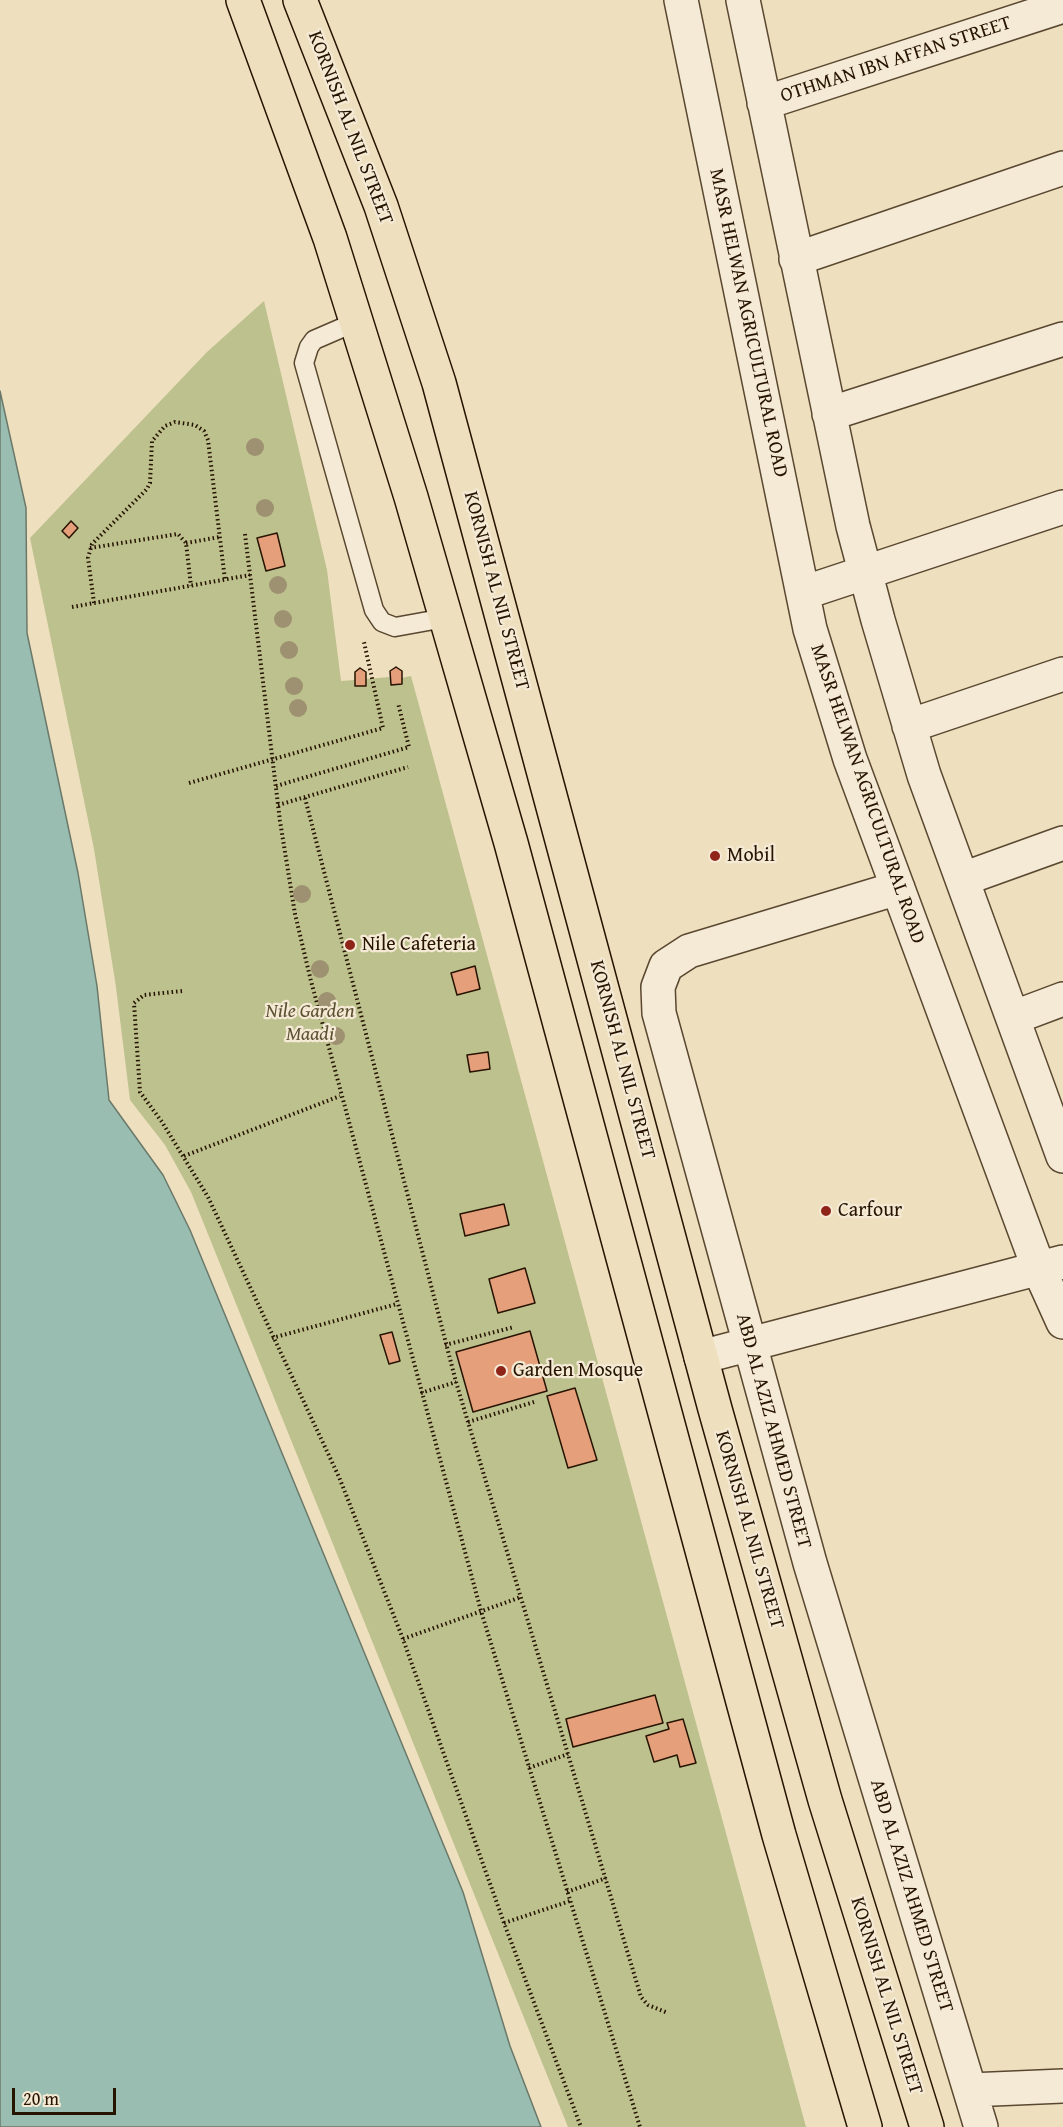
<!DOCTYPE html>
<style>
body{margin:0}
#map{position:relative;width:1063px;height:2127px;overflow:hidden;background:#eedfbe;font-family:"Gentium Book Plus",serif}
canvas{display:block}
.scale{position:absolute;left:12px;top:2088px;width:104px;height:27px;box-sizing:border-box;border:3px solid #271400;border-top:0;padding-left:8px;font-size:18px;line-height:21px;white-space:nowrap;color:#271400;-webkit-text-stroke:4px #f4ead5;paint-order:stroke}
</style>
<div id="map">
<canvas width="1063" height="2127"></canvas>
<div class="scale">20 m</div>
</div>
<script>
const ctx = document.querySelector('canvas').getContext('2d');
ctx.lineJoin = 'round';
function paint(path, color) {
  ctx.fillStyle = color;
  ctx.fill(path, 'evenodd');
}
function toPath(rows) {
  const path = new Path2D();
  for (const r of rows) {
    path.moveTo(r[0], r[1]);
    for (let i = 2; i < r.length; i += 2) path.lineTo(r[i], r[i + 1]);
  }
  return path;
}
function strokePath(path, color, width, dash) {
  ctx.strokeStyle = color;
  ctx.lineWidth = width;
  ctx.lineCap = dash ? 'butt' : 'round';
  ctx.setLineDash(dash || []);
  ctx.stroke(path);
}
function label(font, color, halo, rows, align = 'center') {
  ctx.font = font + ' "Gentium Book Plus",serif';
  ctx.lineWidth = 4.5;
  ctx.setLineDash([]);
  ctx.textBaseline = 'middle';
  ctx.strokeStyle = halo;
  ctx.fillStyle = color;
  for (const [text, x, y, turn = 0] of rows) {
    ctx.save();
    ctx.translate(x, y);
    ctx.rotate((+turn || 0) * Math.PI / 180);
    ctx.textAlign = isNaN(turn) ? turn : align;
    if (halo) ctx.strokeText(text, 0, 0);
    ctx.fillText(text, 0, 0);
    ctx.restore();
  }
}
paint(toPath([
 [264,301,327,570,341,681,354,680,355,672,360,668,366,672,366,679,390,677,390,671,396,667,402,671,402,678,411,676,806,2127,568,2127,191,1192,165,1145,130,1100,116,987,94,849,30,538,207,352]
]), '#bdc18e');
const water = toPath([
 [0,391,26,508,27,633,78,873,97,986,109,1100,163,1175,190,1230,463,1892,510,2046,541,2127,0,2127,0,391]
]);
paint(water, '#99bdb0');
strokePath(water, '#6b796a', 1.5);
const building = toPath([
 [71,521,78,528,69,538,62,531,71,521],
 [277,533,285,566,266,571,257,538,277,533],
 [396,667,402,671,402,684,391,685,390,671,396,667],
 [360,668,366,672,366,686,355,686,355,672,360,668],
 [475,966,480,989,457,995,451,973,475,966],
 [488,1052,490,1069,470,1072,467,1055,488,1052],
 [504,1204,509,1225,465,1236,460,1214,504,1204],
 [525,1268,535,1303,498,1313,489,1279,525,1268],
 [530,1331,547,1391,473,1412,456,1352,530,1331],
 [392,1332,400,1361,389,1364,380,1335,392,1332],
 [575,1388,597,1460,568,1468,547,1396,575,1388],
 [655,1695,663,1723,573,1747,566,1719,655,1695],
 [683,1719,696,1763,680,1767,677,1755,654,1762,646,1736,669,1729,667,1723,683,1719]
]);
paint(building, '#e69f7b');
strokePath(building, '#271400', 1.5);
const service = toPath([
 [358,321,314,340,309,347,304,363,374,610,382,622,395,627,445,618]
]);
const minor = toPath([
 [681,0,810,629,850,759,1039,1269,1063,1322],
 [743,0,853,526,878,620,924,775,1063,1156],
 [764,103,1063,6],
 [796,259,1063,168],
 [829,414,1063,339],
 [803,593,1063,507],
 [909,726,1063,674],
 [963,879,1063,843],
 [898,888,689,951,666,966,658,987,659,1013,810,1563,981,2127],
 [1015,1017,1063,999],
 [701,1357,1063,1262],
 [970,2090,1063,2086]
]);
const trunk = toPath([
 [243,0,330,238,411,497,511,843,779,1835,865,2127],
 [300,0,381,206,439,383,715,1409,825,1800,927,2127]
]);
strokePath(service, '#594730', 21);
strokePath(minor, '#594730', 36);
strokePath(trunk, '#271400', 36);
strokePath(toPath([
 [245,534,280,821,295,914,311,981,481,1611,640,2127],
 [186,543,220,537],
 [90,548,178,534,186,543,191,586],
 [94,603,88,558,92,544,147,489,150,483,152,441,165,426,175,422,195,425,204,431,208,440,225,580],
 [72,607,250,575],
 [189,783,383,728,364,642],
 [276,786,409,747,398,703],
 [305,798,456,1382,641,1997,648,2005,668,2013],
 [278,805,408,767],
 [182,991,144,995,134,1003,140,1092,162,1122,208,1197,339,1477,403,1639,504,1923,581,2127],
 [184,1156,340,1096],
 [272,1338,397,1304],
 [445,1345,514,1327],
 [421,1393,456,1382],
 [468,1422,534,1402],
 [403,1639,521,1597],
 [529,1768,568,1754],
 [567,1892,606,1878],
 [504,1923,570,1901]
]), '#271400', 4, [1.5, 3]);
strokePath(service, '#f4ead5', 18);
strokePath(minor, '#f4ead5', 33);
strokePath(trunk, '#eedfbe', 33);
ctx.fillStyle = '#9e9171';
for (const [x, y] of [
 [255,447],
 [265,508],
 [278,585],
 [283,619],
 [289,650],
 [294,686],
 [298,708],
 [302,894],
 [320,969],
 [327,1001],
 [336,1036]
]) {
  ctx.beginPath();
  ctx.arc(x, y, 9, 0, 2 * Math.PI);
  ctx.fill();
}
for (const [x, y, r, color] of [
 [715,856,6,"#8f2418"],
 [350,945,6,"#8f2418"],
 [826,1211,6,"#8f2418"],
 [501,1371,6,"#8f2418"]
]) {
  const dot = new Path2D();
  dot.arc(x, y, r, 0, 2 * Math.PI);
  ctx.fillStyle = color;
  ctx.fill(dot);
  strokePath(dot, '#f4ead5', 2);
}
label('20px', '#271400', '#f4ead5', [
 ["OTHMAN IBN AFFAN STREET",896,60,-18],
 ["KORNISH AL NIL STREET",350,128,69],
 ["MASR HELWAN AGRICULTURAL ROAD",748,323,78],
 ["KORNISH AL NIL STREET",496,591,75],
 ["MASR HELWAN AGRICULTURAL ROAD",867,794,71],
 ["KORNISH AL NIL STREET",622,1060,75],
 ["ABD AL AZIZ AHMED STREET",773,1431,75],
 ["KORNISH AL NIL STREET",749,1530,74],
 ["ABD AL AZIZ AHMED STREET",911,1896,73],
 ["KORNISH AL NIL STREET",886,1996,73]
]);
label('20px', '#271400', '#f4ead5', [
 ["Mobil",727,856],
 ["Nile Cafeteria",362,945],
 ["Carfour",838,1211],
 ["Garden Mosque",513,1371]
], 'left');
label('italic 20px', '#5c5132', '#f4ead5', [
 ["Nile Garden",310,1012],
 ["Maadi",310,1035]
]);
</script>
